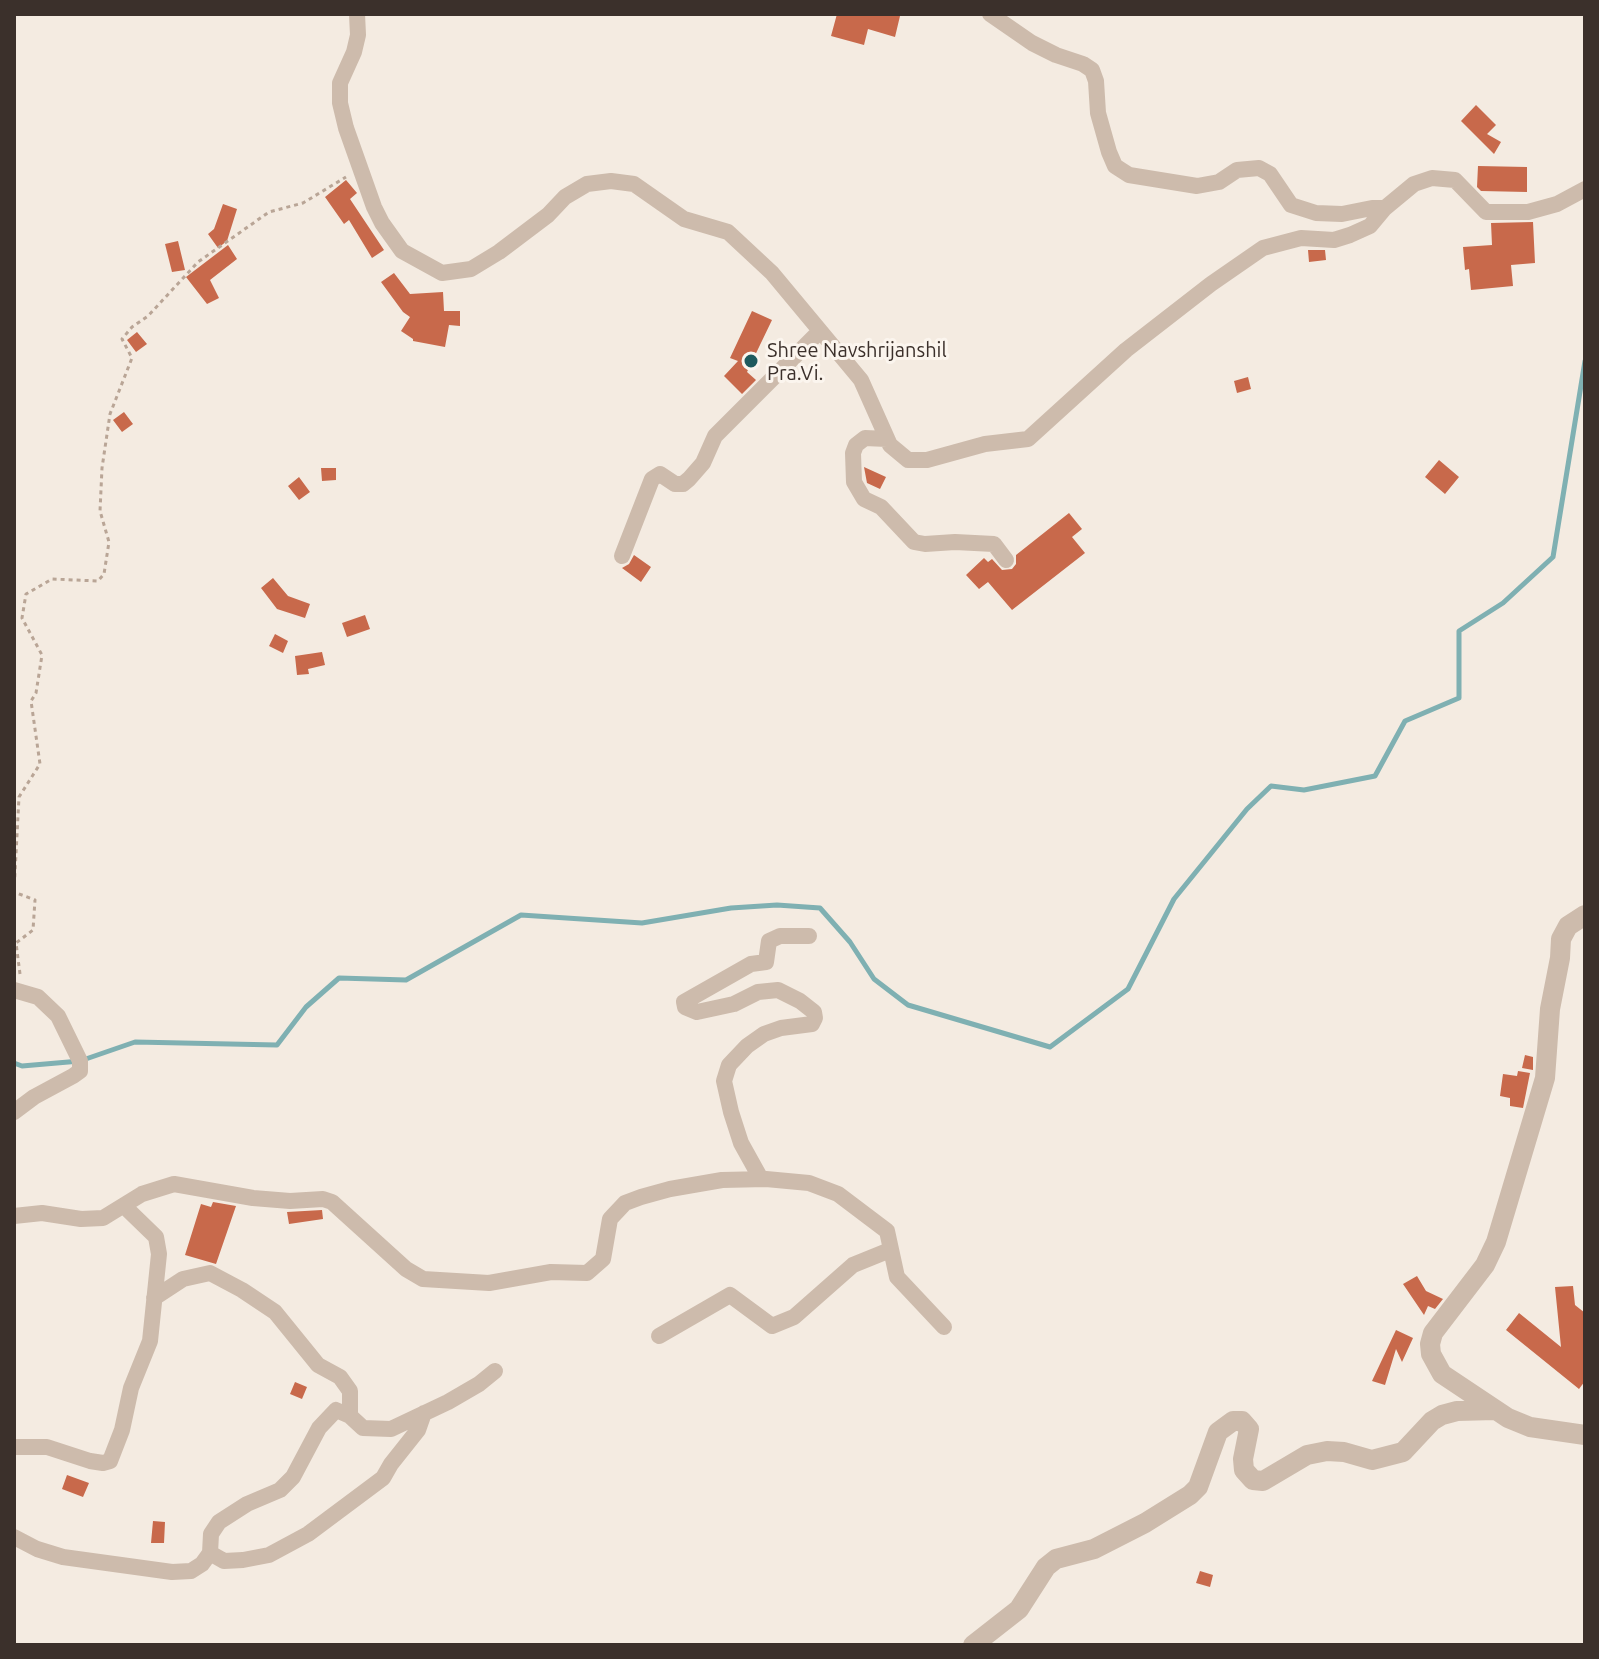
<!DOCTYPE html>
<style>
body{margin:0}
#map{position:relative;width:1599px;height:1659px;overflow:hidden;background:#f4ebe1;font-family:Ubuntu,sans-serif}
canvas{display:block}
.frame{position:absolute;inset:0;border:16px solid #3b302b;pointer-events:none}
</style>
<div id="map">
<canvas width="1599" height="1659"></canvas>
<div class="frame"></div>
</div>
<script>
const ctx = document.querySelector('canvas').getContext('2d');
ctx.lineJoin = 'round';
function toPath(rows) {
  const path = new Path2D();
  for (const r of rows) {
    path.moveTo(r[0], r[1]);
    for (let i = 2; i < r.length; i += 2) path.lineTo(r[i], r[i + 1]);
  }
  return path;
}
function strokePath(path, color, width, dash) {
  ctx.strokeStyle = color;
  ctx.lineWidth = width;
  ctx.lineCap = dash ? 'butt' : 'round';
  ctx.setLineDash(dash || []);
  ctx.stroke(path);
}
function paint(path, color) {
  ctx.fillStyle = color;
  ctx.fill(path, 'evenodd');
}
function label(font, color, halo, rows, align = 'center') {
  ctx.font = font + ' Ubuntu,sans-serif';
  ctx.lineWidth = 6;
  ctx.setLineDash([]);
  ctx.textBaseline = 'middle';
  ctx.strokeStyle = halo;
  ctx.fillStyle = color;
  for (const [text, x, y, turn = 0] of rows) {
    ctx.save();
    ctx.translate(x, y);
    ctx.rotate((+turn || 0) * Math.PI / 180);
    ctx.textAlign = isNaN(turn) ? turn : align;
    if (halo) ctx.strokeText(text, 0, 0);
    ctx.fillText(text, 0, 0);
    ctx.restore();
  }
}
strokePath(toPath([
 [14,1063,22,1066,80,1061,135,1042,277,1045,306,1007,339,978,406,980,521,915,642,923,731,908,777,905,820,908,850,942,874,979,908,1005,1050,1047,1128,989,1174,899,1247,809,1271,786,1304,790,1375,776,1405,721,1459,698,1459,631,1503,603,1553,557,1585,361]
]), '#7fb0b2', 5);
paint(toPath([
 [837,14,892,14,900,16,895,37,868,29,864,45,831,36],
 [1476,105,1496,125,1487,134,1501,142,1494,154,1461,121],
 [1478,166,1527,167,1527,192,1481,191,1477,187],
 [346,180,357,193,350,199,384,250,372,258,349,220,344,224,325,197],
 [223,204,237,209,227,241,218,248,208,234,214,229],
 [1533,222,1535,263,1511,265,1513,286,1471,290,1469,269,1465,270,1463,247,1492,245,1491,223],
 [178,241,185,270,172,272,165,244],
 [228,245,237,259,210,280,219,298,207,304,186,277],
 [1308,250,1325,250,1326,260,1309,262],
 [394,273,410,294,443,292,444,311,460,311,460,326,449,325,445,347,413,341,413,339,401,331,410,317,403,312,381,282],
 [752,311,772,320,747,372,756,380,742,394,724,376,738,361,730,358],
 [137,332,147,344,136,352,127,340],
 [1248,377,1251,389,1237,393,1234,381],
 [124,412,133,424,122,432,113,420],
 [1439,460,1459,477,1445,494,1425,477],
 [864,467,886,477,880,489,867,483],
 [321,468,336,468,336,480,322,481],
 [299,477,310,492,299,500,288,486],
 [1069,513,1082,529,1072,537,1085,553,1012,610,988,582,979,589,966,575,984,558,988,562,992,559,1002,570,1012,569,1016,564,1016,555],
 [634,555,651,567,641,582,622,568,629,564],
 [273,578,288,596,310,604,305,618,277,609,261,588],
 [365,615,370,629,347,637,342,623],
 [275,634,288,641,283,653,269,646],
 [322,652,325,665,308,669,309,674,297,675,295,656],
 [1525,1055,1533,1057,1533,1070,1522,1068],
 [1518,1071,1530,1073,1523,1108,1510,1106,1510,1098,1500,1096,1503,1074,1517,1076],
 [213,1202,236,1206,216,1264,185,1255,201,1204,211,1207],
 [322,1210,323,1219,289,1224,287,1212],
 [1417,1276,1426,1291,1443,1299,1435,1309,1428,1306,1424,1315,1403,1284],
 [1573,1286,1575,1305,1585,1313,1585,1381,1579,1389,1506,1330,1519,1313,1561,1347,1555,1287],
 [1396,1330,1413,1338,1402,1362,1396,1349,1385,1385,1372,1381],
 [295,1382,307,1387,302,1399,290,1394],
 [67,1475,89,1483,83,1497,62,1489],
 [153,1521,165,1522,164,1543,151,1543],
 [1200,1571,1213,1575,1210,1587,1196,1583]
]), '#c8694b');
strokePath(toPath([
 [20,974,16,943,33,930,35,900,14,892,19,797,40,764,31,701,36,693,42,655,22,618,26,594,52,579,98,581,104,574,109,542,100,511,102,468,110,414,132,358,122,339,132,327,148,316,198,262,269,212,303,203,346,177]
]), '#b9a596', 3, [4, 4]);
strokePath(toPath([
 [357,14,358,35,354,52,340,83,340,103,346,128,374,207,382,223,402,251,442,273,471,269,499,252,548,215,565,197,587,184,611,181,634,184,684,219,728,232,772,273,861,380,890,445,908,460,927,460,985,444,1028,439,1126,350,1211,284,1263,248,1301,238,1334,240,1350,235,1370,226,1385,208,1414,184,1432,178,1455,180,1486,212,1528,212,1557,204,1585,189],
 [990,14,1032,43,1056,55,1083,64,1092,70,1096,81,1098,113,1109,152,1115,166,1129,175,1197,186,1219,182,1237,170,1259,168,1270,174,1291,205,1316,213,1342,214,1372,208,1385,208],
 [887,439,865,438,856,445,853,453,854,482,864,499,881,507,914,542,925,544,955,542,994,544,1006,560],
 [622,556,652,479,660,474,675,484,683,484,689,479,703,463,715,436,819,332],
 [14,990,38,997,58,1016,80,1061,80,1071,73,1076,34,1097,14,1112],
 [761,1179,741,1143,731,1112,724,1081,729,1065,747,1046,764,1034,781,1028,812,1024,815,1018,814,1012,800,1001,778,990,758,992,734,1004,697,1012,685,1007,684,1002,751,964,766,962,769,941,780,936,809,936],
 [14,1216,42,1213,81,1219,103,1218,142,1194,174,1184,253,1198,290,1201,323,1199,332,1202,406,1269,423,1279,489,1283,551,1272,587,1273,603,1259,610,1219,625,1203,641,1197,670,1189,722,1180,766,1179,809,1183,838,1194,887,1231,897,1277,944,1327],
 [154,1298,183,1279,210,1273,242,1290,275,1312,318,1365,340,1377,350,1391,350,1416],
 [659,1336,730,1295,772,1326,794,1317,853,1265,890,1250],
 [14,1447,47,1447,90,1461,103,1463,110,1461,122,1430,131,1388,150,1341,159,1254,156,1237,124,1206],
 [14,1537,37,1549,63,1557,172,1572,191,1571,202,1564,210,1553,211,1534,219,1522,247,1504,280,1490,293,1477,319,1428,336,1410,350,1416,363,1428,391,1429,448,1402,479,1384,495,1371],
 [210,1553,224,1561,243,1560,269,1555,308,1534,383,1478,391,1464,418,1430,424,1413]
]), '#cdbbac', 16);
strokePath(toPath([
 [1585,915,1568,926,1561,939,1560,958,1550,1009,1545,1078,1496,1242,1485,1265,1433,1333,1430,1344,1431,1354,1442,1374,1508,1418,1530,1427,1585,1435],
 [973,1645,1019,1609,1046,1567,1056,1559,1094,1549,1145,1523,1190,1495,1198,1487,1218,1432,1233,1421,1242,1421,1249,1429,1243,1459,1244,1470,1253,1480,1263,1481,1307,1455,1327,1451,1344,1452,1372,1460,1403,1452,1432,1421,1442,1415,1457,1411,1495,1410]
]), '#cdbbac', 20);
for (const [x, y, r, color] of [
 [751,361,8,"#1f5a5e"]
]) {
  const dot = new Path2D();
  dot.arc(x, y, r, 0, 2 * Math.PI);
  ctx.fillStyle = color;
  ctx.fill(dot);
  strokePath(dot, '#fbf5ee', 3);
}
label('20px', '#3b302b', '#fbf5ee', [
 ["Shree Navshrijanshil",767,350],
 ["Pra.Vi.",767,373]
], 'left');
</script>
